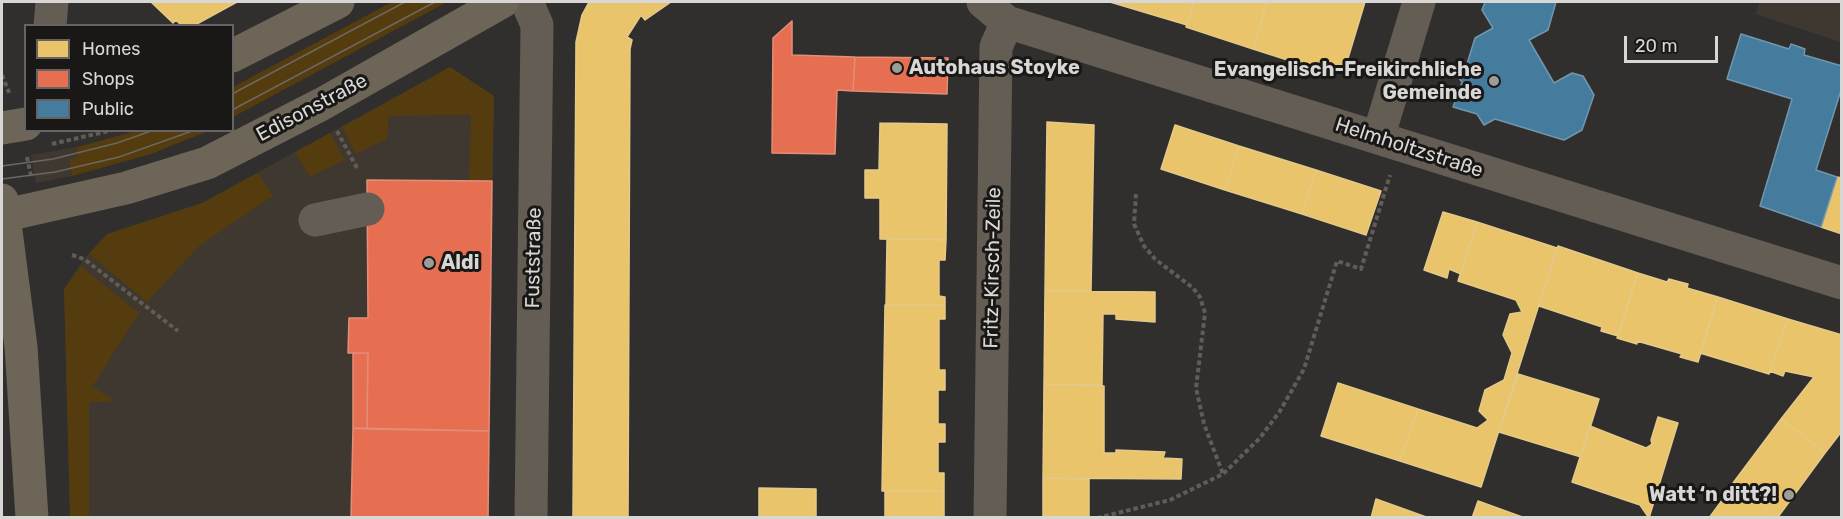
<!DOCTYPE html>
<meta charset="utf-8">
<style>
body{margin:0}
#map{position:relative;width:1843px;height:519px;overflow:hidden;background:#312f2d;font-family:Rubik,sans-serif}
canvas{display:block}
.frame{position:absolute;inset:0;border:3px solid #d9d7d5;pointer-events:none}
.legend{position:absolute;left:24px;top:24px;width:210px;height:108px;box-sizing:border-box;background:#191816;border:2px solid #666462;margin:0;padding:8px 10px;list-style:none;font-size:18px;color:#d9d7d5}
.legend li{display:flex;align-items:center;gap:12px;height:30px}
.legend b{width:30px;border:2px solid #666462}
.scale{position:absolute;left:1624px;top:36px;width:94px;height:27px;box-sizing:border-box;border:3px solid #d9d7d5;border-top:0;padding-left:8px;font-size:18px;line-height:21px;white-space:nowrap;color:#d9d7d5;-webkit-text-stroke:4px #191816;paint-order:stroke}
</style>
<div id="map">
<canvas width="1843" height="519"></canvas>
<div class="frame"></div>
<ul class="legend">
<li><b style="height:16px;background:#e9c46a"></b>Homes</li>
<li><b style="height:16px;background:#e76f51"></b>Shops</li>
<li><b style="height:16px;background:#457b9d"></b>Public</li>
</ul>
<div class="scale">20 m</div>
</div>
<script>
const ctx = document.querySelector('canvas').getContext('2d');
ctx.lineJoin = 'round';
function paint(path, color) {
  ctx.fillStyle = color;
  ctx.fill(path, 'evenodd');
}
function toPath(rows) {
  const path = new Path2D();
  for (const r of rows) {
    path.moveTo(r[0], r[1]);
    for (let i = 2; i < r.length; i += 2) path.lineTo(r[i], r[i + 1]);
  }
  return path;
}
function strokePath(path, color, width, dash) {
  ctx.strokeStyle = color;
  ctx.lineWidth = width;
  ctx.lineCap = dash ? 'butt' : 'round';
  ctx.setLineDash(dash || []);
  ctx.stroke(path);
}
function label(font, color, halo, rows, align = 'center') {
  ctx.font = font + ' Rubik,sans-serif';
  ctx.lineWidth = 6;
  ctx.setLineDash([]);
  ctx.textBaseline = 'middle';
  ctx.strokeStyle = halo;
  ctx.fillStyle = color;
  for (const [text, x, y, turn = 0] of rows) {
    ctx.save();
    ctx.translate(x, y);
    ctx.rotate((+turn || 0) * Math.PI / 180);
    ctx.textAlign = isNaN(turn) ? turn : align;
    if (halo) ctx.strokeText(text, 0, 0);
    ctx.fillText(text, 0, 0);
    ctx.restore();
  }
}
paint(toPath([
 [1760,2,1841,2,1841,42,1755,14],
 [450,67,494,96,489,517,70,517,64,289,84,259,107,234,202,203],
 [77,147,78,158,69,159,72,176,36,183,31,155]
]), '#3e3830');
paint(toPath([
 [392,2,447,2,233,117,233,87],
 [450,67,494,96,492,181,469,181,471,115,389,116,387,139,356,154,342,127],
 [140,130,208,131,151,154,72,176,69,159,78,157,77,147],
 [330,133,345,160,310,177,295,152],
 [258,173,273,196,199,246,147,302,89,254,107,234,202,203],
 [81,266,139,313,92,387,111,398,110,402,89,402,89,517,70,518,64,289]
]), '#543c0f');
const homes = toPath([
 [151,2,237,2,193,26,182,26,176,20,173,23,151,2],
 [589,2,671,2,645,20,641,15,627,37,632,40,630,49,628,518,573,518,576,42,582,15,589,2],
 [1110,2,1194,2,1187,25,1110,2],
 [1194,2,1267,2,1253,49,1186,27,1194,2],
 [1267,2,1365,2,1346,65,1328,73,1253,49,1267,2],
 [1047,122,1094,125,1091,291,1045,291,1047,122],
 [880,123,947,124,946,240,880,239,880,198,865,198,865,170,879,170,880,123],
 [1175,125,1239,146,1225,190,1161,169,1175,125],
 [1239,146,1316,170,1302,214,1225,190,1239,146],
 [1316,170,1381,191,1366,235,1302,214,1316,170],
 [1837,177,1842,178,1842,234,1821,227,1837,177],
 [1443,212,1477,222,1461,274,1449,269,1447,278,1424,270,1443,212],
 [1477,222,1557,248,1481,487,1400,461,1418,409,1477,428,1488,420,1479,411,1485,390,1504,380,1512,353,1503,335,1510,314,1522,312,1516,300,1458,281,1477,222],
 [887,239,946,240,945,260,939,260,939,296,945,297,945,305,886,305,887,239],
 [1558,246,1638,273,1618,336,1601,331,1602,327,1539,306,1558,246],
 [1638,273,1667,282,1669,279,1680,282,1688,284,1687,288,1718,297,1698,362,1680,357,1682,354,1637,341,1637,344,1617,338,1638,273],
 [1045,291,1155,292,1155,322,1116,319,1116,314,1103,314,1102,385,1044,384,1045,291],
 [1718,297,1788,319,1769,374,1700,353,1718,297],
 [885,305,945,305,945,319,939,319,939,370,945,370,945,390,938,390,938,424,945,424,945,442,938,442,938,473,944,473,944,491,882,491,885,305],
 [1788,319,1842,335,1842,431,1825,453,1781,419,1814,377,1785,371,1783,376,1770,371,1788,319],
 [1518,374,1599,399,1581,457,1499,432,1518,374],
 [1338,383,1418,409,1400,461,1321,436,1338,383],
 [1044,384,1104,386,1104,453,1116,453,1116,450,1165,452,1163,458,1182,459,1181,479,1043,478,1044,384],
 [1658,417,1678,423,1649,518,1640,505,1572,482,1590,426,1646,448,1652,444,1651,440,1658,417],
 [1781,419,1825,453,1778,517,1733,483,1781,419],
 [1043,478,1089,479,1089,518,1043,518,1043,478],
 [1734,484,1778,517,1778,518,1709,518,1734,484],
 [759,488,816,489,816,518,759,518,759,488],
 [885,491,944,491,944,518,885,518,885,491],
 [1376,499,1429,518,1371,518,1376,499],
 [1478,501,1525,518,1472,518,1478,501]
]);
paint(homes, '#e9c46a');
strokePath(homes, '#e4ca8a', 1.5);
const shops = toPath([
 [792,21,792,55,855,57,853,91,837,90,835,154,772,153,773,38,792,21],
 [855,57,948,58,947,94,853,91,855,57],
 [367,180,492,181,489,431,367,429,368,353,348,353,349,318,368,318,367,180],
 [353,353,368,353,367,429,353,428,353,353],
 [353,428,489,431,488,518,351,518,353,428]
]);
paint(shops, '#e76f51');
strokePath(shops, '#e38e79', 1.5);
const public = toPath([
 [1485,2,1556,2,1548,30,1529,40,1554,83,1572,73,1583,76,1594,95,1582,130,1564,140,1495,119,1484,125,1477,114,1453,107,1462,82,1455,73,1466,67,1475,38,1493,28,1482,10,1485,2],
 [1741,34,1789,49,1791,44,1805,49,1804,55,1842,66,1842,87,1816,170,1837,177,1821,227,1760,206,1792,99,1727,79,1741,34]
]);
paint(public, '#457b9d');
strokePath(public, '#7197ae', 1.5);
strokePath(toPath([
 [2,75,10,95],
 [337,131,357,168],
 [52,144,113,130],
 [27,157,31,176],
 [1136,194,1134,224,1144,246,1155,259,1193,288,1200,297,1205,313,1196,388,1204,424,1223,474],
 [72,255,84,259,178,331],
 [1097,518,1170,500,1223,474,1260,438,1280,411,1304,369,1337,261,1361,269,1390,175]
]), '#615d56', 4, [4.5, 3]);
strokePath(toPath([
 [527,2,537,25,531,518],
 [983,2,1007,22,1842,283],
 [50,26,52,2],
 [1378,138,1419,2],
 [315,220,368,209],
 [990,518,996,47,1007,22]
]), '#635d53', 33);
strokePath(toPath([
 [232,56,338,2],
 [2,128,26,124],
 [2,200,21,347,32,518],
 [2,216,126,188,207,163,322,104,502,2]
]), '#6d6558', 33);
strokePath(toPath([
 [232,94,405,2],
 [232,110,435,2],
 [2,166,53,159,117,143,154,130],
 [2,179,55,172,119,157,195,130]
]), '#6c6763', 1.5);
for (const [x, y, r, color] of [
 [897,68,6,"#9e9c9a"],
 [1494,81,6,"#9e9c9a"],
 [429,263,6,"#9e9c9a"],
 [1789,495,6,"#9e9c9a"]
]) {
  const dot = new Path2D();
  dot.arc(x, y, r, 0, 2 * Math.PI);
  ctx.fillStyle = color;
  ctx.fill(dot);
  strokePath(dot, '#191816', 2);
}
label('bold 20px', '#d9d7d5', '#191816', [
 ["Autohaus Stoyke",909,68],
 ["Evangelisch-Freikirchliche",1482,70,"right"],
 ["Gemeinde",1482,93,"right"],
 ["Aldi",441,263],
 ["Watt ‘n ditt?!",1777,495,"right"]
], 'left');
label('20px', '#d9d7d5', '#191816', [
 ["Edisonstraße",312,108,-28],
 ["Helmholtzstraße",1409,148,18],
 ["Fuststraße",534,258,-89],
 ["Fritz-Kirsch-Zeile",993,268,-89]
]);
</script>
